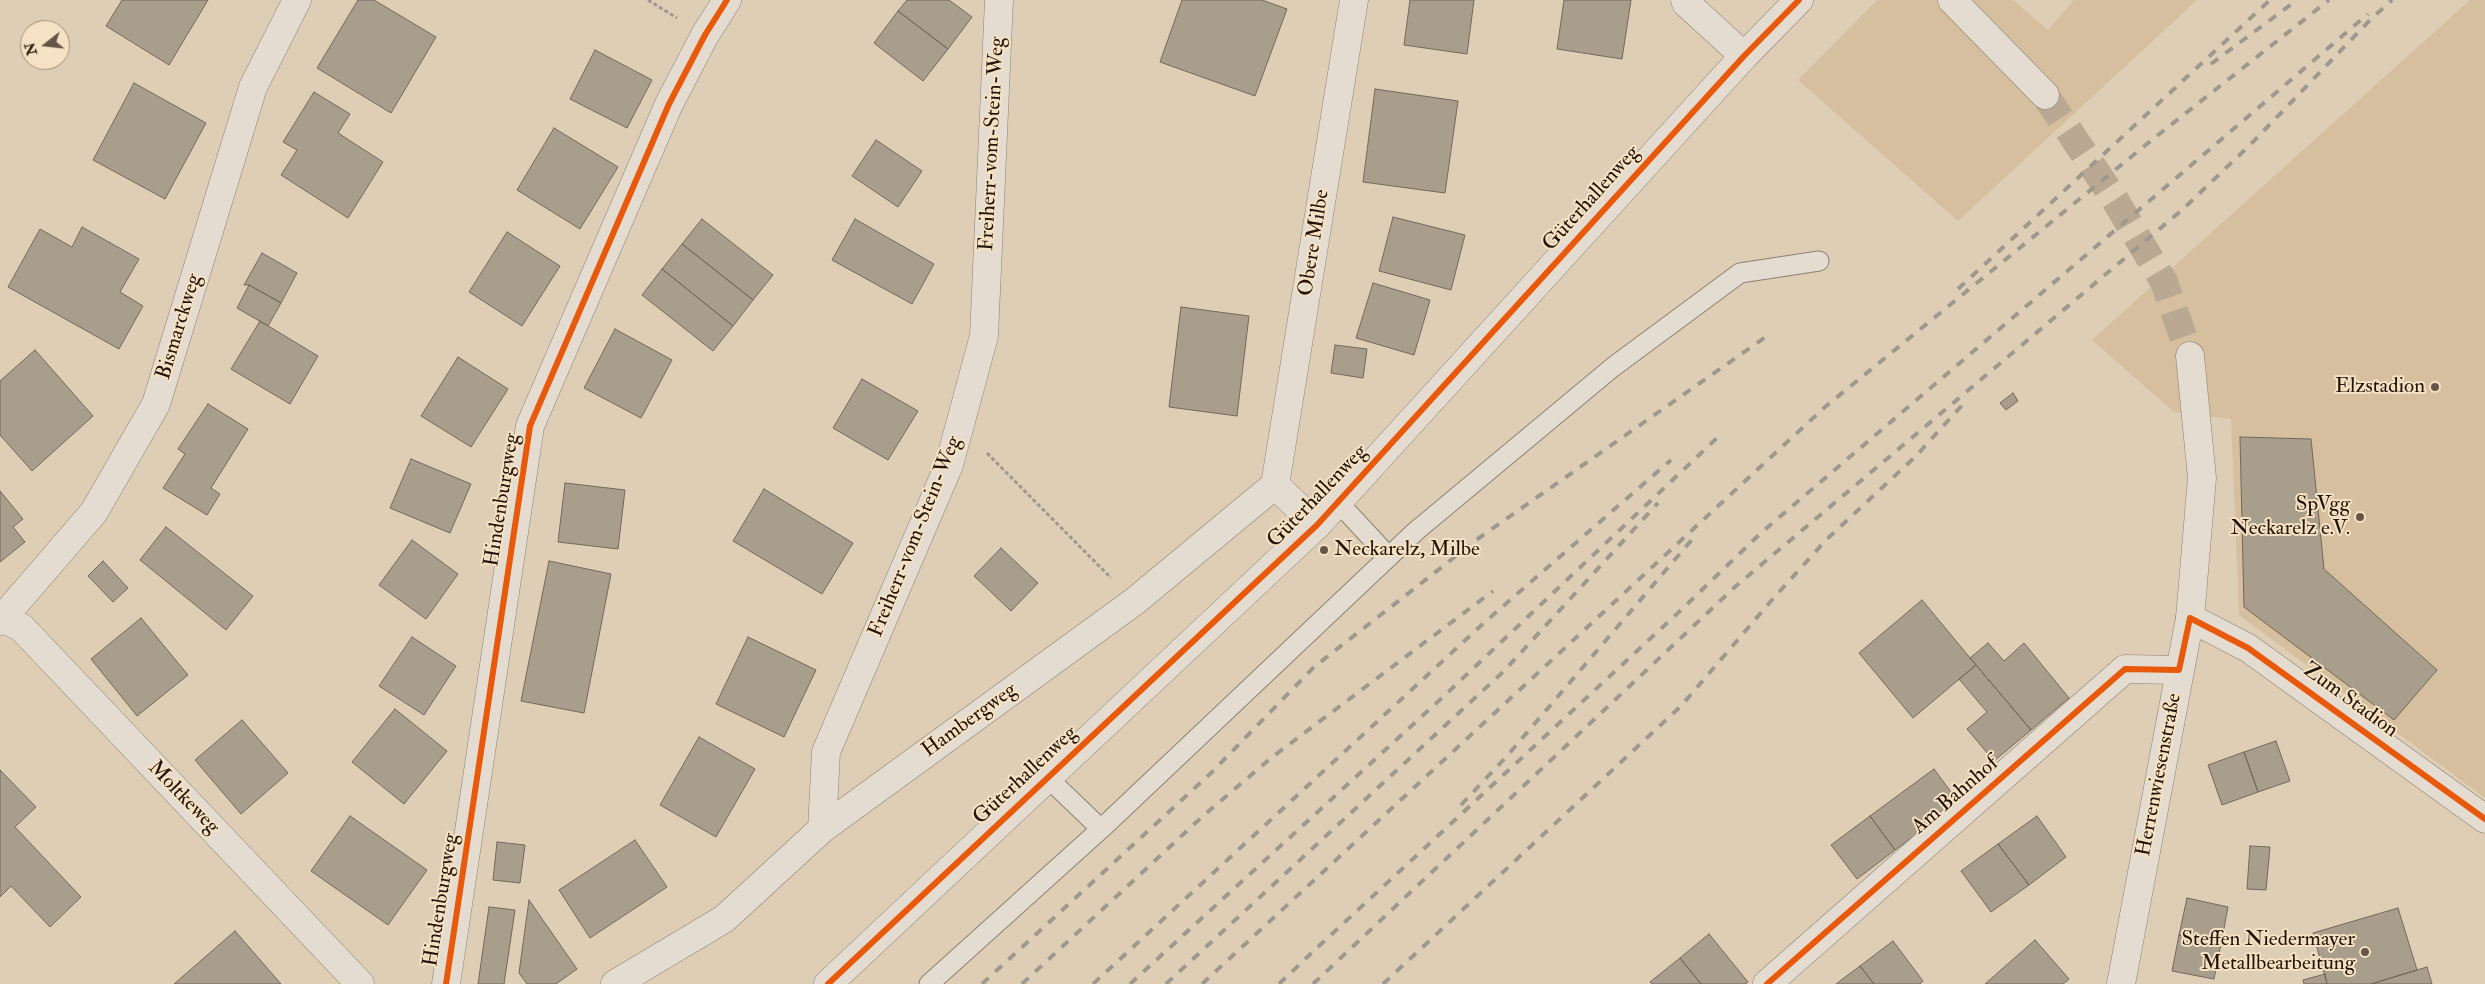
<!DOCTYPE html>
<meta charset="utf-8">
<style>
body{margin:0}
#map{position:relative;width:2485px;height:984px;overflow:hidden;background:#dfceb6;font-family:"IM FELL Double Pica",serif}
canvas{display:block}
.north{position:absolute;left:20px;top:20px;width:50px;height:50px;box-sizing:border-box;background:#f5e2c4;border:1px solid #a19078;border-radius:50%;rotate:254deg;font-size:14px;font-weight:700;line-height:20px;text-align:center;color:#231407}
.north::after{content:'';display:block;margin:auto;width:18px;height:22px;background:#655544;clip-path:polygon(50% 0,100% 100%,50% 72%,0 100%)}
</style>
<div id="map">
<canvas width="2485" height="984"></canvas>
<div class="north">N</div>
</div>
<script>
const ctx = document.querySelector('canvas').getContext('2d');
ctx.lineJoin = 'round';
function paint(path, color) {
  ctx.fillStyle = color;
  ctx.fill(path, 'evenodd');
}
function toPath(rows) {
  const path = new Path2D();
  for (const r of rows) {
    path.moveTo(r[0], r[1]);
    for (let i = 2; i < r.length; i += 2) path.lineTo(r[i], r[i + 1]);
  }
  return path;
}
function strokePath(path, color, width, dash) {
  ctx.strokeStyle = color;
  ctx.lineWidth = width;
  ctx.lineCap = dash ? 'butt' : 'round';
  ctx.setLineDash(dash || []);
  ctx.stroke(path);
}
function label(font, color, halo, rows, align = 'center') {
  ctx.font = font + ' "IM FELL Double Pica",serif';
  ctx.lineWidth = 4;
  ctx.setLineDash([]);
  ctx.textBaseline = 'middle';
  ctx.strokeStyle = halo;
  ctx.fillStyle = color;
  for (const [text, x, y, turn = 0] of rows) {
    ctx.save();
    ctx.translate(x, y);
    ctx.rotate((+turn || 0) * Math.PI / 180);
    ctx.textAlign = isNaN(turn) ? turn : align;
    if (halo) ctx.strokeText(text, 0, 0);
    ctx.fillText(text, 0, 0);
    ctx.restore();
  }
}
paint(toPath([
 [1877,0,2013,0,2048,30,2074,0,2197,0,1958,221,1798,80],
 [2470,0,2485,0,2485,798,2239,615,2231,419,2174,412,2092,340]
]), '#d5bf9e');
const building = toPath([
 [122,0,208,0,169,65,106,26,122,0],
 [358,0,374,0,436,37,391,113,317,68,358,0],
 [907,0,949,0,972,17,948,49,898,11,907,0],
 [1182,0,1262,0,1287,9,1255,96,1160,62,1182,0],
 [1410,0,1474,0,1467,54,1404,45,1410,0],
 [1564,0,1631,0,1622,59,1557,49,1564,0],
 [898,11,948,49,923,81,874,43,898,11],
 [595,50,652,80,627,128,570,99,595,50],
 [134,83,206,123,165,199,93,160,134,83],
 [1375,89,1458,101,1445,193,1363,182,1375,89],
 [314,92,350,114,338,133,383,162,348,218,281,175,297,150,283,142,314,92],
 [554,128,618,167,580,229,517,190,554,128],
 [876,140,922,171,898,207,852,176,876,140],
 [1393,217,1465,235,1451,290,1379,271,1393,217],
 [702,219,773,275,753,300,682,244,702,219],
 [855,219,934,264,912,304,832,260,855,219],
 [82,227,139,259,120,292,143,306,119,349,8,287,40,229,72,247,82,227],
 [507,232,560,266,522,326,469,292,507,232],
 [682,244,753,300,733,326,662,269,682,244],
 [262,253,297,273,281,303,249,285,244,285,262,253],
 [662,269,733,326,713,351,642,295,662,269],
 [1373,283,1430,300,1414,355,1356,338,1373,283],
 [249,285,281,303,268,326,237,308,249,285],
 [1181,307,1249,316,1237,416,1169,407,1181,307],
 [260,321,318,356,290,404,231,369,260,321],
 [615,329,672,360,641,418,584,388,615,329],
 [1335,345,1367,349,1363,378,1331,373,1335,345],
 [35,350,93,416,32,471,0,435,0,381,35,350],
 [458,357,508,389,471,447,421,416,458,357],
 [862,379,918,411,888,460,833,428,862,379],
 [2013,393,2018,401,2006,410,2000,403,2013,393],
 [208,404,248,429,211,488,220,494,207,515,163,488,185,454,178,449,208,404],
 [2240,437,2311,439,2324,569,2437,670,2394,720,2244,607,2240,437],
 [411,459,471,484,450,533,390,508,411,459],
 [565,483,625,490,618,549,558,542,565,483],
 [764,489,853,543,822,594,733,541,764,489],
 [0,491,23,519,13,527,25,542,0,562,0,491],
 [166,527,253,596,226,630,140,560,166,527],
 [412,540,458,574,426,619,379,585,412,540],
 [1001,548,1038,583,1011,611,974,576,1001,548],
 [103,561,128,588,113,602,88,576,103,561],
 [549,561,611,574,584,713,521,701,549,561],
 [1922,600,1976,665,1913,718,1859,653,1922,600],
 [141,618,188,675,137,716,91,659,141,618],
 [412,637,456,666,424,715,379,686,412,637],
 [748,637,816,670,784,737,716,704,748,637],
 [1988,643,2004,661,2024,643,2069,698,2031,730,1970,658,1988,643],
 [1976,665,2031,730,1994,761,1967,729,1987,712,1959,679,1976,665],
 [395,709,447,751,404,804,352,762,395,709],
 [242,720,288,773,241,814,195,760,242,720],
 [699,737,755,769,716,837,660,805,699,737],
 [2276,741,2290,781,2258,792,2244,752,2276,741],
 [2244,752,2258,792,2222,805,2208,765,2244,752],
 [1934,769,1959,803,1895,850,1870,816,1934,769],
 [0,770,36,807,15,827,81,897,50,927,11,886,0,897,0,770],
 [350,816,427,870,388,925,311,871,350,816],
 [1870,816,1895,850,1857,879,1831,845,1870,816],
 [2037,816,2066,857,2029,885,1998,844,2037,816],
 [635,840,667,887,590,938,559,890,635,840],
 [497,842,525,845,520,883,493,880,497,842],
 [1998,844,2029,885,1991,912,1961,871,1998,844],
 [2250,846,2270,847,2266,890,2247,889,2250,846],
 [2187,898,2228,907,2221,944,2179,935,2187,898],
 [529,900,577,969,556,984,527,984,519,973,529,900],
 [489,907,515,910,504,984,478,984,489,907],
 [2398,908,2417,970,2371,984,2327,984,2313,933,2398,908],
 [235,931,281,984,174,984,235,931],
 [1709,934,1748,982,1745,984,1701,984,1680,958,1709,934],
 [2179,935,2221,944,2214,979,2172,971,2179,935],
 [2035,940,2069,979,2063,984,1985,984,2035,940],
 [1893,941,1923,981,1920,984,1874,984,1860,966,1893,941],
 [1680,958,1701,984,1652,984,1650,982,1680,958],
 [1860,966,1874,984,1836,984,1860,966],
 [2427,967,2432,984,2371,984,2417,970,2427,967],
 [2325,974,2327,984,2304,984,2303,980,2325,974]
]);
paint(building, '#a99d8c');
strokePath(building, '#73685b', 1);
strokePath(toPath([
 [2045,95,2115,200,2164,282,2190,356]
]), '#b9a993', 28, [28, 14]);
const service = toPath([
 [1338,502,1389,557],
 [1048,778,1101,829],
 [929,984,1101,829,1416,531,1613,367,1740,273,1819,261]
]);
const minor = toPath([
 [1685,0,1686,3,1744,56],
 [1275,485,1354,0],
 [1275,485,1317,525],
 [3,618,22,628,360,984],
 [2190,618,2248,648,2485,819],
 [0,621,94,512,156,404,253,87,297,0],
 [822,829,826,752,949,465,984,336,999,0],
 [446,984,530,426,669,104,705,35,727,0],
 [615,984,724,919,822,829,1135,601,1275,485],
 [1767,984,2125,669,2179,670]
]);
const tertiary = toPath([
 [1952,0,2045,95],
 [828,984,1317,525,1744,56,1799,0],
 [2121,984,2190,618,2202,478,2190,356]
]);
strokePath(service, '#8c8272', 21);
strokePath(minor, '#8c8272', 29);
strokePath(tertiary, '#8c8272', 29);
strokePath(toPath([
 [648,0,677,18],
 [987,453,1111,578]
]), '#9f988c', 3, [4, 2.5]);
strokePath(service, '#e4dcd0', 19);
strokePath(minor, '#e4dcd0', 28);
strokePath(tertiary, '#e4dcd0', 28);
strokePath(toPath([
 [2211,64,2297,0],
 [1958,289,2270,0],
 [1461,805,1507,756,1695,536],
 [1318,947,1680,611,1762,532,2368,14],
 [982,984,1211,773,1314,667,1479,538,1767,336],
 [1022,984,1203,816,1271,758,1493,591],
 [1093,984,1486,621,1671,460],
 [1130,984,1444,696,1717,438],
 [1166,984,1504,671,1658,503],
 [1202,984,1825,407,2153,139,2329,0],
 [1279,984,1322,943],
 [1313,984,1736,586,2182,210,2251,144,2371,19,2392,0],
 [1383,984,1681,706,1771,601,1826,540,1915,457,1966,401]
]), '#9f988c', 4, [9, 9]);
strokePath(toPath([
 [446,984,530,426,669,104,705,35,727,0],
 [828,984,1317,525,1744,56,1799,0],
 [1767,984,2125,669,2179,670,2190,618,2248,648,2485,819]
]), '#e8590c', 6);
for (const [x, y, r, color] of [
 [2435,387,5,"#655544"],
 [2360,517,5,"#655544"],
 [1324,550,5,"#655544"],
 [2365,952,5,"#655544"]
]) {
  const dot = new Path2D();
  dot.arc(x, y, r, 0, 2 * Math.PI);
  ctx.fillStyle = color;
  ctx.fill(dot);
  strokePath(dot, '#f5e2c4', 2);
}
label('21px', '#231407', '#f5e2c4', [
 ["Freiherr-vom-Stein-Weg",993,144,-87],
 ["Güterhallenweg",1592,199,-48],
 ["Obere Milbe",1315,243,-81],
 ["Bismarckweg",180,327,-73],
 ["Güterhallenweg",1318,497,-46],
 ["Hindenburgweg",503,500,-81],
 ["Freiherr-vom-Stein-Weg",916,537,-68],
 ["Zum Stadion",2350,701,36],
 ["Hambergweg",970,721,-36],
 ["Herrenwiesenstraße",2160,775,-79],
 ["Güterhallenweg",1026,776,-43],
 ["Am Bahnhof",1956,796,-41],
 ["Moltkeweg",183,798,46],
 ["Hindenburgweg",442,900,-81]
]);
label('21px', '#231407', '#f5e2c4', [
 ["Elzstadion",2425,387],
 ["SpVgg",2350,505],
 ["Neckarelz e.V.",2350,529],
 ["Neckarelz, Milbe",1334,550,"left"],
 ["Steffen Niedermayer",2355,940],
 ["Metallbearbeitung",2355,964]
], 'right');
</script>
